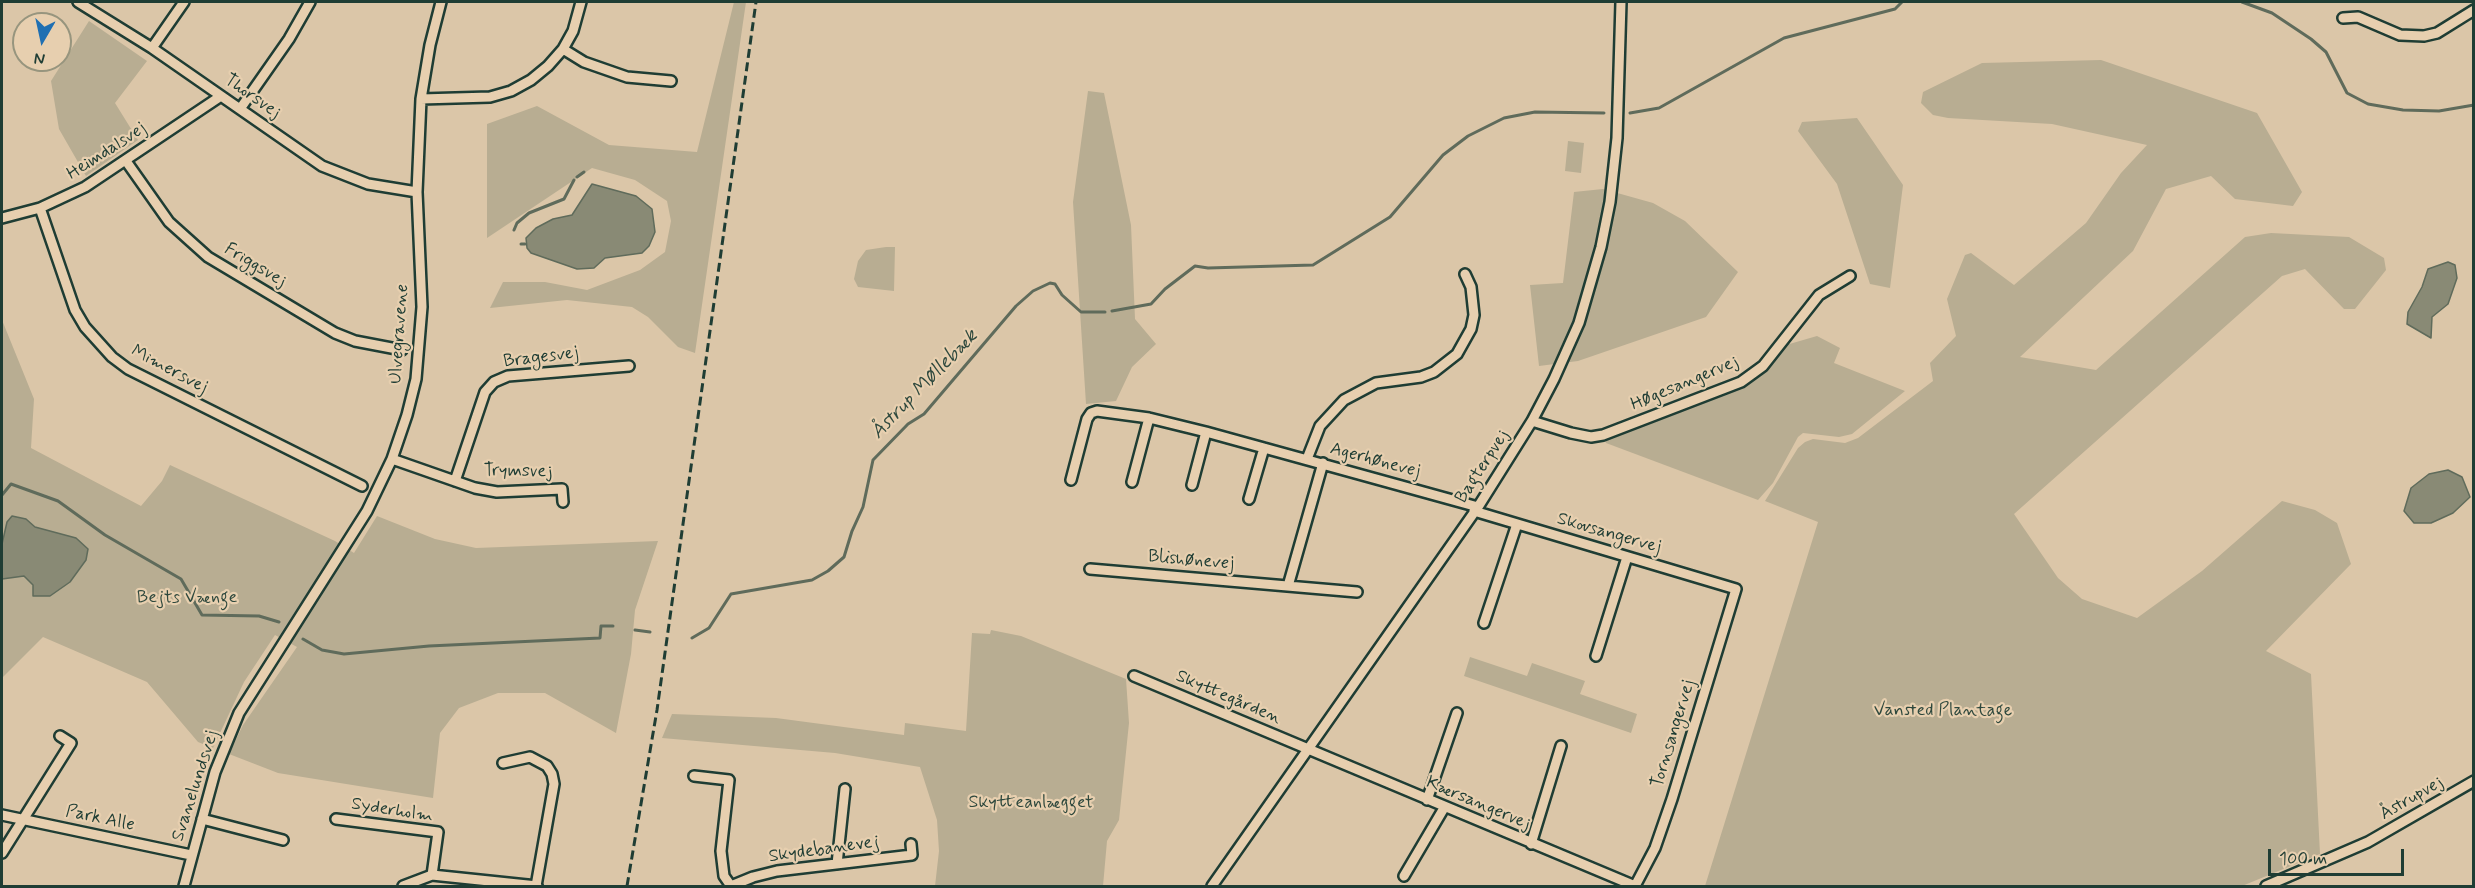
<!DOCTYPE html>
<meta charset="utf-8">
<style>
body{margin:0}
#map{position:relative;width:2475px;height:888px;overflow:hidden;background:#dbc6a8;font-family:Mynerve,sans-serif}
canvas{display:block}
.frame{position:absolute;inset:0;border:3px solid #1f3d34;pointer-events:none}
.north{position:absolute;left:12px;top:12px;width:60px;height:60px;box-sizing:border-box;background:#e7cfaf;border:2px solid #97957e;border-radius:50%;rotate:189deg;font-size:16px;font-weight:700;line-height:24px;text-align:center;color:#1f3d34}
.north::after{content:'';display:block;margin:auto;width:21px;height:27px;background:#1f6fb2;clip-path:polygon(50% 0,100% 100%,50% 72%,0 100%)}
.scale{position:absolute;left:2268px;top:849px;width:136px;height:27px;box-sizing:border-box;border:3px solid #1f3d34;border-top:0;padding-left:8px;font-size:18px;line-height:21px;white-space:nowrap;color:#1f3d34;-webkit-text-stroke:4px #e7cfaf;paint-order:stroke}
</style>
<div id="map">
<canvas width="2475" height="888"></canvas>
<div class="frame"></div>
<div class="north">N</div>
<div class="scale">100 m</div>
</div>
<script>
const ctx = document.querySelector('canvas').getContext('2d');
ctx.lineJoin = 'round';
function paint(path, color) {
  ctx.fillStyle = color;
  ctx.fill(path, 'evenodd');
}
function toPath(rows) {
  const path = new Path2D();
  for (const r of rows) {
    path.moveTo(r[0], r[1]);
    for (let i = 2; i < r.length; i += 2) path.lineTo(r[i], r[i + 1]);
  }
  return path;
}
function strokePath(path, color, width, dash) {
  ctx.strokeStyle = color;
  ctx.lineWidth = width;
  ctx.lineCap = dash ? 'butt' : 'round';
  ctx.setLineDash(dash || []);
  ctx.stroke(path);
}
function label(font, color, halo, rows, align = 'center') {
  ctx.font = font + ' Mynerve,sans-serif';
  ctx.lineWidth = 4.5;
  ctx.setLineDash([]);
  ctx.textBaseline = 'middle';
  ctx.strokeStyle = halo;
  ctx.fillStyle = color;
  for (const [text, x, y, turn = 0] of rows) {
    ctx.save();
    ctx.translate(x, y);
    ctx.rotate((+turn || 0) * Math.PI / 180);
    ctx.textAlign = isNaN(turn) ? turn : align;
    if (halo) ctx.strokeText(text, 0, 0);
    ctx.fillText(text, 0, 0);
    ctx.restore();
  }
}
paint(toPath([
 [734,2,746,2,695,353,678,347,648,317,632,307,567,300,490,308,503,282,545,282,587,290,640,270,665,252,671,221,667,201,635,180,592,168,487,238,487,124,537,106,609,145,697,152],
 [89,21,147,61,115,103,138,140,86,176,59,129,51,81],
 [2101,60,2257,113,2302,192,2293,206,2235,199,2211,176,2166,189,2133,251,2020,357,2096,370,2245,237,2271,233,2349,237,2384,258,2386,270,2355,309,2344,309,2305,269,2282,276,2014,514,2058,578,2082,599,2137,618,2202,571,2282,501,2315,510,2337,523,2351,564,2266,651,2311,674,2320,854,2242,886,1705,886,1818,522,1765,501,1798,448,1805,442,1813,439,1845,443,1858,438,1933,381,1930,363,1956,336,1947,299,1965,255,1971,253,2014,285,2086,223,2121,173,2147,145,2052,124,1948,118,1933,115,1921,103,1923,92,1982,63],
 [1088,91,1104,93,1131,225,1135,319,1156,344,1132,367,1116,401,1086,404,1073,202],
 [1857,118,1903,185,1890,288,1870,284,1837,184,1798,131,1802,122],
 [1568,141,1584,143,1581,173,1565,171],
 [1603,189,1653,203,1685,221,1738,272,1706,317,1578,361,1539,366,1530,285,1563,283,1574,192],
 [886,247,895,247,894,291,858,287,854,279,858,261,866,250],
 [2,320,34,399,31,448,141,506,162,481,170,465,335,541,354,553,377,516,435,539,476,548,658,541,635,610,631,654,616,733,545,693,498,693,459,708,440,733,433,798,278,773,229,754,243,725,297,647,275,635,244,682,213,748,198,742,147,682,43,637,2,678],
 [1817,336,1840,348,1834,363,1905,391,1852,434,1839,437,1803,433,1798,437,1773,483,1758,500,1606,443,1604,437,1740,387,1760,374,1786,345],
 [991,630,1021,636,1126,679,1129,723,1119,820,1107,841,1103,886,935,886,939,851,937,820,920,767,835,753,662,738,672,714,776,718,904,735,905,723,966,731,972,633,990,634],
 [1470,657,1527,676,1532,663,1585,681,1580,694,1637,714,1631,733,1464,676]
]), '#b8ad92');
const water = toPath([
 [592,184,636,196,652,209,655,232,649,246,642,253,605,258,594,268,577,269,531,253,527,248,526,238,536,228,553,219,572,215,592,184],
 [2448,262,2455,265,2457,278,2448,304,2432,317,2431,338,2407,324,2408,312,2422,287,2428,269,2448,262],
 [2448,470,2462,477,2470,497,2453,513,2431,523,2414,523,2404,511,2411,488,2429,474,2448,470],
 [12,516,26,519,35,527,76,538,88,549,86,560,70,582,50,596,33,596,33,585,24,576,2,579,2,544,7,522,12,516]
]);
paint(water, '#898a75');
strokePath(water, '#5f6b5b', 1.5);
strokePath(toPath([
 [2242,2,2272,13,2311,39,2326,52,2347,93,2368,104,2403,110,2439,111,2474,105],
 [1630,113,1659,108,1784,38,1895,9,1902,2],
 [577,177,584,172],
 [514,230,517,223,529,213,564,199,574,180],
 [521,244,525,244],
 [1112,311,1151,304,1165,289,1195,266,1208,268,1313,265,1390,217,1443,155,1468,136,1504,118,1535,112,1604,113],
 [2,495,11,484,58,501,105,535,181,579,202,615,259,616,279,622],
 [635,630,650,632],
 [692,638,709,628,731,594,812,580,828,571,844,557,852,531,863,507,873,460,908,424,924,414,1016,306,1033,291,1050,283,1055,284,1062,295,1081,312,1105,312],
 [303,639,322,650,344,654,429,646,600,638,601,626,613,626]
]), '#5f6b5b', 3);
const minor = toPath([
 [78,2,152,48,322,166,368,184,417,192],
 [2343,18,2358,17,2400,35,2424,36,2437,33,2474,10],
 [152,48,184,2],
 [563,49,584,62,627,77,671,81],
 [421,99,490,97,511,91,531,80,548,66,563,49,573,31,581,2],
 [240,109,289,39,310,2],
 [126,161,169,222,208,257,335,333,355,341,402,350],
 [40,208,75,310,85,327,112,357,128,369,362,486],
 [2,218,40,208,85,187,221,96],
 [1532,421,1571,433,1591,437,1603,435,1741,382,1763,366,1819,295,1850,276],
 [392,459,475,488,497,492,562,489,563,502],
 [1307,459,1320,426,1344,400,1376,383,1421,377,1434,372,1457,354,1471,329,1474,315,1471,287,1465,274],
 [1071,480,1087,419,1091,413,1097,411,1149,418,1206,432,1478,507],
 [455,481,485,392,494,382,508,376,629,366],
 [1132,482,1149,418],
 [1192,485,1206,432],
 [1249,499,1264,448],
 [1474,511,1736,589,1672,799,1655,848,1635,886],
 [1090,569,1357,592],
 [1288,586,1323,463],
 [1484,623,1517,524],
 [1596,656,1627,557],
 [1134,676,1635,886],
 [503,763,530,757,547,766,552,774,554,784,536,886],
 [694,776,729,780,721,851,724,876,731,886],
 [1427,800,1457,713],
 [2,815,191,855],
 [202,819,283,840],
 [336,819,438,832,432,875],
 [1531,844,1561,746],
 [2,853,71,743,60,736],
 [837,864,845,789],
 [1404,876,1444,808],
 [184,886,215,772,239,713,367,511,392,459,407,415,416,379,422,307,417,192,421,99,430,45,441,2],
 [403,886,432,875,537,886],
 [731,886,753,877,777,871,912,855,911,844],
 [1212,886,1478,507,1532,421,1554,379,1579,323,1601,247,1610,202,1617,138,1621,2],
 [2266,886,2368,842,2474,781]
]);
strokePath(minor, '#1f3d34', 14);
strokePath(minor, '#e7cfaf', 9);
strokePath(toPath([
 [627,886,657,710,756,2]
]), '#1f3d34', 3, [9, 4.5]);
label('18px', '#1f3d34', '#e7cfaf', [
 ["Thorsvej",252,97,35],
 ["Heimdalsvej",107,152,-33],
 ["Friggsvej",255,266,31],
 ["Ulvegravene",400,334,-86],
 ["Bragesvej",541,358,-7],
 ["Mimersvej",169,370,28],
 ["Høgesangervej",1685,384,-23],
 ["Agerhønevej",1375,461,15],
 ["Bagterpvej",1483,467,-57],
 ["Trymsvej",518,472,1],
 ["Skovsangervej",1609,534,16],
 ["Blishønevej",1191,561,5],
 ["Skyttegården",1228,698,23],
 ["Tornsangervej",1674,734,-73],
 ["Svanelundsvej",196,786,-72],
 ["Åstrupvej",2412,799,-30],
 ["Kærsangervej",1478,804,23],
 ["Syderholm",392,811,9],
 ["Park Alle",100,819,12],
 ["Skydebanevej",824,850,-8]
]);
label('18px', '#2e483d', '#e7cfaf', [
 ["Bejts Vænge",187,598],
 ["Vansted Plantage",1943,711],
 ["Skytteanlægget",1031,803]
]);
label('italic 20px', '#2f493e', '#e7cfaf', [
 ["Åstrup Møllebæk",925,385,-46]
]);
</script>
